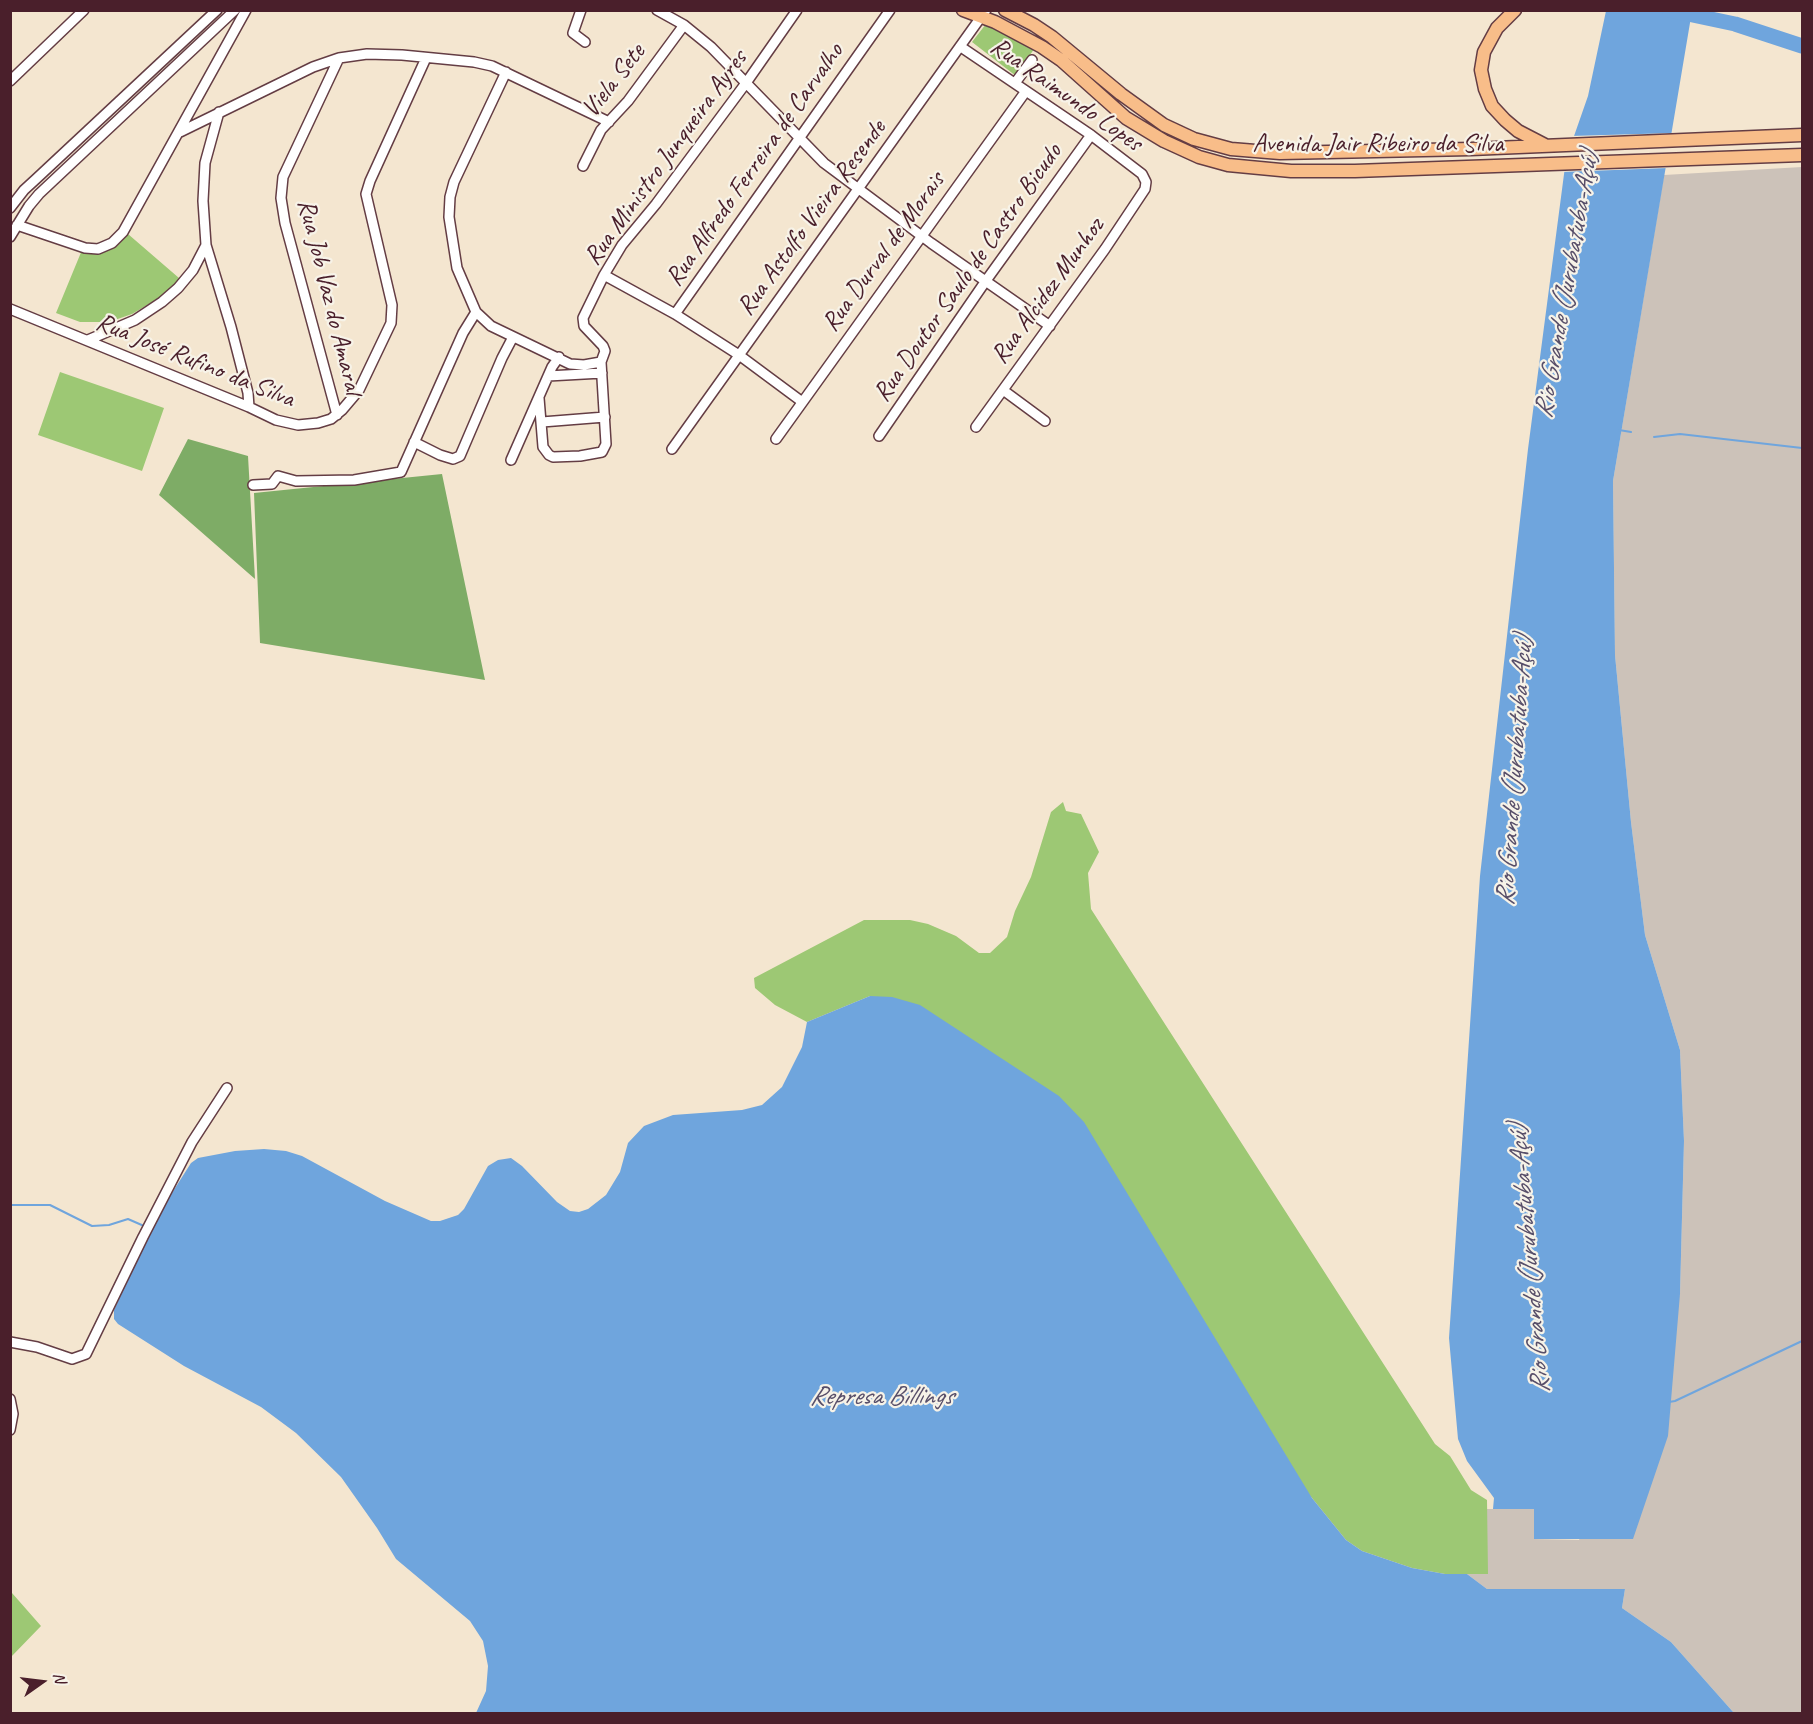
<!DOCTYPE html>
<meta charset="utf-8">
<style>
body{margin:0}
#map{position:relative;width:1813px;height:1724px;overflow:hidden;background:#f4e6d0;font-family:Caveat,sans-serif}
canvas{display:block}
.frame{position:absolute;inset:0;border:12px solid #4a1f2b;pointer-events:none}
.north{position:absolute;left:12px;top:1652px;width:60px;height:60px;-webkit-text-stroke:4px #f7f3e8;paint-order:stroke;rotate:76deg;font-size:16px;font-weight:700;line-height:24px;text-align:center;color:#4a1f2b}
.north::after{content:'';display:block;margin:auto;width:21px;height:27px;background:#4a1f2b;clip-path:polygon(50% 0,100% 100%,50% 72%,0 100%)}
</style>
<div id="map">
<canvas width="1813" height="1724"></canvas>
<div class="frame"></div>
<div class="north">N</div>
</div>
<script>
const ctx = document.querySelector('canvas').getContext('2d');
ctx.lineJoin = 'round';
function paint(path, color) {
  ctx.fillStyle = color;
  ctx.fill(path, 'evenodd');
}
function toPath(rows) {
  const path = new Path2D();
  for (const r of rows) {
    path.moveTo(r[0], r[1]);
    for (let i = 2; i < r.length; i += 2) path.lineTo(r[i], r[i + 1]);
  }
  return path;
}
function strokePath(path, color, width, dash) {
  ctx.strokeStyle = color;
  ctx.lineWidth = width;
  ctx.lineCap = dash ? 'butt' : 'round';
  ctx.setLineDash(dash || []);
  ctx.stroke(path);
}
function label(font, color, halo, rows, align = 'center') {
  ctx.font = font + ' Caveat,sans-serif';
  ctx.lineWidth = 4.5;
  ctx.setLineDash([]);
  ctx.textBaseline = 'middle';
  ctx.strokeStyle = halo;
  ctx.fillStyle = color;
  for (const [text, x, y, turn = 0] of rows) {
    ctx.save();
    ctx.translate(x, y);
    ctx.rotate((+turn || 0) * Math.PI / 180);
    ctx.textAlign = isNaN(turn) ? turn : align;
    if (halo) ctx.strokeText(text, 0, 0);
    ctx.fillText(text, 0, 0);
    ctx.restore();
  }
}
paint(toPath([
 [1802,167,1802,1713,1734,1713,1671,1642,1622,1608,1625,1589,1487,1589,1467,1574,1487,1573,1487,1509,1534,1509,1535,1539,1579,1540,1680,1294,1684,1141,1680,1050,1645,935,1631,822,1615,655,1613,481,1664,175]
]), '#ccc2b9');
paint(toPath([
 [986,24,1034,49,1016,76,972,42],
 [128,234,179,278,176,283,159,298,132,314,109,322,80,322,56,313,82,250,91,253,104,252,116,247],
 [60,372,164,408,142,471,38,435],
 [1063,802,1066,811,1081,814,1099,852,1088,873,1091,909,1435,1444,1450,1456,1471,1490,1487,1500,1488,1574,1445,1574,1412,1568,1362,1551,1346,1540,1312,1498,870,996,807,1022,775,1005,755,988,754,978,864,920,910,920,928,924,956,936,979,953,990,953,1007,937,1015,911,1031,877,1051,812],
 [12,1593,41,1626,11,1657,10,1594]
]), '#9dc874');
paint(toPath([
 [188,439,248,456,255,579,159,495],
 [442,474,485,680,260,643,254,493]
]), '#7eac66');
paint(toPath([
 [1606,11,1692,11,1613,481,1615,655,1631,822,1645,935,1680,1050,1684,1141,1680,1294,1668,1436,1633,1539,1534,1539,1534,1509,1493,1509,1494,1498,1467,1461,1458,1439,1449,1338,1480,876,1528,449,1566,159,1588,96],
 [870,996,892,997,920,1005,1059,1096,1084,1122,1312,1498,1346,1540,1362,1551,1412,1568,1445,1574,1467,1574,1487,1589,1625,1589,1622,1608,1671,1642,1734,1713,476,1713,486,1691,488,1666,483,1641,470,1621,396,1559,377,1528,341,1477,296,1433,261,1407,184,1366,118,1324,114,1319,114,1310,142,1248,149,1229,191,1163,198,1158,235,1151,264,1149,286,1151,302,1156,385,1201,431,1221,440,1221,458,1215,464,1209,488,1166,498,1160,511,1158,522,1166,557,1202,570,1211,579,1212,588,1209,606,1195,620,1172,628,1143,644,1126,673,1115,742,1110,762,1105,782,1087,802,1047,807,1022]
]), '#6fa5dd');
paint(toPath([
 [1674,133,1668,168,1561,172,1563,159,1571,136]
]), '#f4e6d0');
strokePath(toPath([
 [1619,430,1631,432],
 [1654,437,1680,434,1802,448],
 [10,1205,50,1205,92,1226,109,1225,128,1219,144,1226],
 [1669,1402,1675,1401,1802,1341]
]), '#6fa5dd', 2);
strokePath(toPath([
 [1669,10,1735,24,1802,46]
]), '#6fa5dd', 15);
const minor = toPath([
 [581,10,573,33,585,42],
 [657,10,684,25,711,47,824,163,931,243,1050,326],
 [961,47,1091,135,1142,174,1146,182,1145,189,1105,249,976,427],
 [506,72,454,182,450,197,449,217,457,268,476,312,491,326,570,364,584,365,601,362],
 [10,81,84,10],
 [1015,83,1032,60],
 [219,112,205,163,203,201,206,245,231,327,248,393,249,407],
 [180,132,313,67,339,58,367,54,402,55,474,62,492,66,609,122],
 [583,166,601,130,628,101,684,25],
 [10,208,24,190,36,179,217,10],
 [17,225,85,248,98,249,112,243,123,232,246,10],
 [10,237,29,206,39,194,235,10],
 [604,275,675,314,739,355,801,401],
 [10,309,249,407,276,420,298,425,318,423,331,419,342,410,359,390,391,323,392,305,366,194,370,181,426,58],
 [675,314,890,10],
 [88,340,135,320,162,302,178,288,193,270,206,245],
 [601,362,605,351,603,346,584,326,583,318,604,275,622,245,656,204,746,83,797,10],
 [548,376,602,373],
 [1003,390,1045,421],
 [539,398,543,447,549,455,553,457,580,456,602,452,606,444,601,362],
 [337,415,285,223,281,198,283,177,339,58],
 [542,422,605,417],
 [879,436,985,282,1091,135],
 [776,439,1026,91],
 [414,442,440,455,453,459,460,456,502,358,513,337],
 [672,449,986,10],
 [511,460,552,367,559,357],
 [253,485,272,484,278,476,296,481,354,480,401,472,463,333,476,312],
 [10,1342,37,1347,72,1359,86,1354,143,1237,192,1142,227,1088],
 [10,1399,13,1414,10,1430]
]);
const major = toPath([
 [963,10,995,22,1042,47,1061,60,1126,118,1164,141,1199,157,1228,165,1291,171,1355,171,1802,155],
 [1005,10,1034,25,1052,37,1121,94,1164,125,1194,139,1231,149,1280,153,1471,149,1802,135],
 [1515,10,1497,28,1484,52,1481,70,1485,89,1492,106,1505,120,1518,131,1545,145]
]);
strokePath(minor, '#643d44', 12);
strokePath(major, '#643d44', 15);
strokePath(minor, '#fff', 9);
strokePath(major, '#f8bd89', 12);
label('26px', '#4a1f2b', '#f7f3e8', [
 ["Viela Sete",614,81,-52],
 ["Rua Raimundo Lopes",1066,95,35],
 ["Avenida Jair Ribeiro da Silva",1378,144],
 ["Rua Ministro Junqueira Ayres",666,158,-54],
 ["Rua Alfredo Ferreira de Carvalho",755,165,-55],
 ["Rua Astolfo Vieira Resende",812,218,-54],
 ["Rua Durval de Morais",884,252,-54],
 ["Rua Doutor Saulo de Castro Bicudo",968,273,-55],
 ["Rua Alcidez Munhoz",1048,291,-54],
 ["Rua Job Vaz do Amaral",329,297,76],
 ["Rua José Rufino da Silva",195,361,22]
]);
label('italic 27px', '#574e69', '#f7f3e8', [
 ["Rio Grande (Jurubatuba-Açú)",1567,285,-80],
 ["Rio Grande (Jurubatuba-Açú)",1515,771,-86],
 ["Rio Grande (Jurubatuba-Açú)",1530,1259,-95],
 ["Represa Billings",881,1397]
]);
</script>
